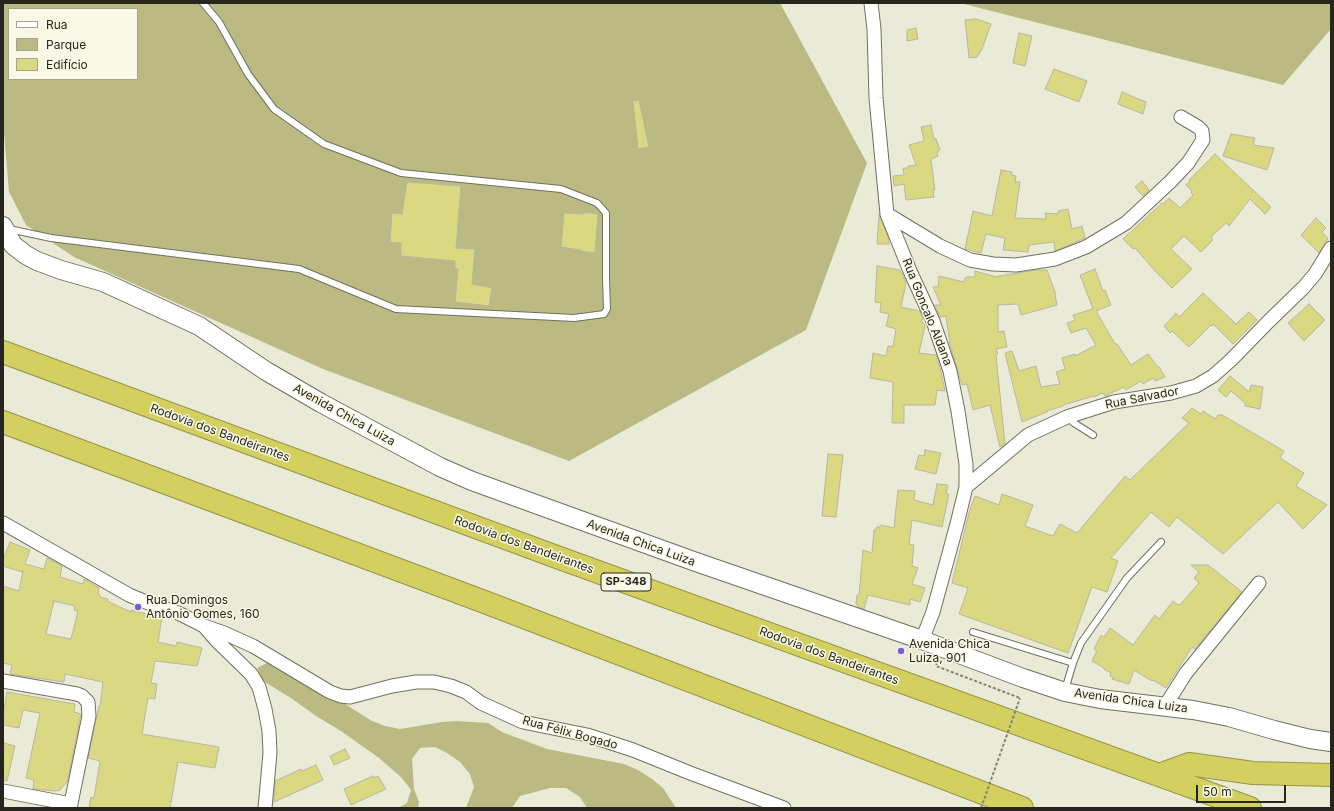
<!DOCTYPE html>
<meta charset="utf-8">
<style>
body{margin:0}
#map{position:relative;width:1334px;height:811px;overflow:hidden;background:#eaebd6;font-family:Inter,sans-serif}
canvas{display:block}
.frame{position:absolute;inset:0;border:4px solid #26261e;pointer-events:none}
.legend{position:absolute;left:8px;top:8px;width:130px;height:72px;box-sizing:border-box;background:#f8f8e4;border:1px solid #a4a495;margin:0;padding:5px 7px;list-style:none;font-size:12px;color:#26261e}
.legend li{display:flex;align-items:center;gap:8px;height:20px}
.legend b{width:20px;border:1px solid #a4a495}
.scale{position:absolute;left:1196px;top:785px;width:90px;height:18px;box-sizing:border-box;border:2px solid #26261e;border-top:0;padding-left:5px;font-size:12px;line-height:14px;white-space:nowrap;color:#26261e;-webkit-text-stroke:3px #f8f8e4;paint-order:stroke}
</style>
<div id="map">
<canvas width="1334" height="811"></canvas>
<div class="frame"></div>
<ul class="legend">
<li><b style="height:5px;background:#fff"></b>Rua</li>
<li><b style="height:11px;background:#bbba82"></b>Parque</li>
<li><b style="height:11px;background:#dad880"></b>Edifício</li>
</ul>
<div class="scale">50 m</div>
</div>
<script>
const ctx = document.querySelector('canvas').getContext('2d');
ctx.lineJoin = 'round';
function paint(path, color) {
  ctx.fillStyle = color;
  ctx.fill(path, 'evenodd');
}
function toPath(rows) {
  const path = new Path2D();
  for (const r of rows) {
    path.moveTo(r[0], r[1]);
    for (let i = 2; i < r.length; i += 2) path.lineTo(r[i], r[i + 1]);
  }
  return path;
}
function strokePath(path, color, width, dash) {
  ctx.strokeStyle = color;
  ctx.lineWidth = width;
  ctx.lineCap = dash ? 'butt' : 'round';
  ctx.setLineDash(dash || []);
  ctx.stroke(path);
}
function label(font, color, halo, rows, align = 'center') {
  ctx.font = font + ' Inter,sans-serif';
  ctx.lineWidth = 3;
  ctx.setLineDash([]);
  ctx.textBaseline = 'middle';
  ctx.strokeStyle = halo;
  ctx.fillStyle = color;
  for (const [text, x, y, turn = 0] of rows) {
    ctx.save();
    ctx.translate(x, y);
    ctx.rotate((+turn || 0) * Math.PI / 180);
    ctx.textAlign = isNaN(turn) ? turn : align;
    if (halo) ctx.strokeText(text, 0, 0);
    ctx.fillText(text, 0, 0);
    ctx.restore();
  }
}
paint(toPath([
 [3,3,780,3,867,163,806,330,569,461,323,369,74,257,26,225,9,192,3,122],
 [9,9,137,9,137,79,9,79],
 [963,3,1331,3,1331,29,1283,85,964,4],
 [269,662,320,687,345,704,372,721,385,726,400,729,442,722,456,721,488,723,502,732,547,749,624,764,638,770,652,779,663,788,676,808,587,808,580,797,566,788,550,788,520,796,512,808,466,808,474,787,470,774,460,762,447,753,435,747,420,748,412,759,414,789,419,802,418,808,398,808,407,803,411,790,402,778,379,758,341,731,316,716,291,698,263,681,257,668]
]), '#bbba82');
const building = toPath([
 [976,19,991,24,982,49,977,57,969,58,965,20,976,19],
 [916,28,918,39,907,41,907,30,916,28],
 [1019,33,1032,36,1025,66,1013,63,1019,33],
 [1054,69,1087,81,1079,102,1045,89,1054,69],
 [1122,92,1146,102,1143,114,1118,104,1122,92],
 [639,100,649,147,638,149,633,101,639,100],
 [931,125,934,139,936,139,940,150,937,152,938,156,931,159,935,190,933,190,934,197,906,200,904,184,894,186,893,176,904,175,903,168,908,168,908,166,916,165,909,145,924,141,921,127,931,125],
 [1231,134,1255,138,1253,145,1274,148,1267,170,1223,156,1231,134],
 [1215,154,1271,207,1265,214,1250,199,1229,226,1226,223,1211,237,1213,240,1201,252,1184,236,1171,249,1192,269,1172,288,1157,273,1135,248,1133,249,1123,239,1162,203,1163,204,1169,198,1180,208,1193,195,1191,193,1192,191,1186,185,1190,181,1189,180,1215,154],
 [1001,170,1012,172,1011,175,1016,176,1015,182,1020,182,1015,218,1046,219,1045,213,1058,214,1058,211,1068,209,1072,229,1082,226,1085,238,1055,251,1054,242,1029,245,1028,252,1003,250,1005,238,986,234,981,253,965,249,973,211,992,216,1001,170],
 [1142,181,1149,190,1143,196,1135,187,1142,181],
 [407,182,461,186,456,248,475,249,472,284,492,288,489,306,455,302,458,269,455,269,455,261,401,256,401,243,390,242,392,213,402,214,407,182],
 [584,212,598,214,595,253,581,251,581,250,561,247,564,213,584,214,584,212],
 [879,215,888,237,889,244,877,244,879,215],
 [1316,218,1326,228,1322,232,1328,238,1327,241,1319,253,1301,235,1316,218],
 [877,266,900,270,906,283,901,307,920,311,923,319,921,320,925,326,919,353,936,355,941,371,945,391,937,390,935,405,904,405,904,423,892,423,893,382,870,378,873,353,886,356,888,346,893,347,896,329,886,326,889,314,880,312,881,303,875,302,877,266],
 [1095,269,1103,291,1105,290,1111,305,1096,311,1115,344,1117,344,1131,365,1148,354,1158,367,1159,367,1165,377,1155,381,1153,378,1143,384,1141,381,1126,390,1124,387,1105,396,1103,393,1094,397,1094,396,1063,405,1063,406,1047,411,1047,412,1022,422,1005,353,1012,351,1019,371,1036,366,1041,387,1060,384,1056,372,1065,369,1062,358,1075,354,1075,356,1096,345,1086,328,1071,333,1067,323,1075,320,1073,315,1093,309,1080,275,1095,269],
 [1036,270,1047,270,1056,295,1055,295,1057,305,1021,315,1018,304,998,305,998,332,1004,331,1007,347,996,349,998,354,996,355,1005,444,1000,447,990,405,973,410,967,384,962,385,950,344,946,316,940,317,935,305,941,305,933,287,938,287,939,276,964,282,965,278,966,277,975,277,975,271,993,276,993,277,1036,270],
 [1203,293,1236,324,1249,312,1257,320,1233,344,1213,324,1212,326,1211,325,1189,347,1172,331,1170,333,1164,326,1176,313,1179,317,1203,293],
 [1309,304,1325,320,1304,341,1288,323,1309,304],
 [1230,376,1249,392,1251,385,1263,387,1260,409,1245,406,1245,403,1231,391,1226,397,1218,390,1230,376],
 [1192,408,1201,414,1203,411,1215,419,1218,415,1222,415,1284,451,1280,458,1304,473,1296,486,1327,505,1303,529,1278,502,1223,554,1177,517,1169,527,1151,512,1111,558,1118,561,1107,592,1092,587,1068,653,959,614,968,588,952,583,970,509,975,496,999,505,1002,494,1033,505,1025,526,1053,536,1060,524,1077,533,1125,476,1130,480,1189,423,1182,418,1192,408],
 [925,450,941,453,936,474,915,469,919,455,924,456,925,450],
 [828,454,843,455,836,517,822,516,828,454],
 [937,484,948,485,946,494,949,494,942,527,912,520,909,544,914,545,912,566,918,568,912,584,925,588,920,602,910,599,910,605,868,595,864,609,858,607,858,605,856,604,857,595,859,595,863,550,872,553,874,530,876,529,877,527,880,527,881,525,894,528,898,490,915,491,914,500,933,505,937,484],
 [10,542,30,550,25,564,44,569,47,558,62,566,60,577,83,584,84,579,99,588,98,594,100,595,100,597,108,599,107,601,131,612,131,610,162,618,158,642,176,646,177,642,202,648,197,666,155,661,151,683,157,684,155,699,148,698,142,734,219,747,215,768,178,762,170,808,89,808,91,797,94,798,100,761,88,758,99,706,100,707,103,682,65,674,64,682,10,674,12,665,3,663,3,586,19,591,23,571,22,572,3,566,3,560,10,542],
 [54,601,75,606,74,610,78,611,71,639,46,634,54,601],
 [1191,565,1208,565,1242,592,1195,649,1192,647,1166,688,1153,680,1152,681,1134,670,1129,684,1112,679,1113,678,1110,676,1111,673,1104,669,1104,668,1092,661,1097,651,1094,649,1101,635,1104,637,1110,628,1133,645,1155,615,1159,619,1173,601,1178,605,1179,604,1180,605,1199,583,1194,578,1199,572,1191,565],
 [7,692,75,704,74,712,81,714,69,774,67,782,60,790,55,791,33,789,34,780,26,778,40,713,23,710,19,728,3,725,3,715,7,692],
 [4,743,15,746,7,781,3,780,4,743],
 [345,749,350,758,334,765,330,756,345,749],
 [316,765,323,780,274,802,275,781,301,769,302,771,316,765],
 [373,776,373,778,378,776,386,789,351,805,344,789,373,776]
]);
paint(building, '#dad880');
strokePath(building, '#b7b7a4', 1);
const lane = toPath([
 [9,229,51,238,299,269,396,309,574,318,604,314,607,309,606,279,606,213,597,203,561,189,401,173,324,144,274,109,248,74,219,22,203,3],
 [1067,417,1074,423,1093,435],
 [973,632,1073,663],
 [1065,690,1073,663,1081,643,1127,578,1161,542]
]);
const street = toPath([
 [871,3,874,29,876,98,887,214,910,271,933,321,950,371,958,411,966,464,966,487,957,524,933,612,922,640],
 [887,214,940,246,970,260,993,264,1016,265,1055,259,1086,247,1126,223,1170,182,1188,163,1203,140,1202,131,1198,127,1181,117],
 [966,487,1028,435,1067,417,1114,402,1171,393,1196,386,1213,376,1231,360,1268,322,1304,287,1315,274,1331,248],
 [3,523,129,595,146,602,178,613,204,626,216,640,251,674,259,687,265,709,269,731,270,753,265,808],
 [204,626,224,633,253,646,330,692,341,696,350,697,392,686,416,682,434,682,451,686,466,692,481,703,523,722,587,735,633,750,690,773,784,808],
 [3,681,77,694,82,696,88,702,89,716,70,808],
 [1165,706,1186,673,1259,583],
 [3,791,71,804]
]);
const secondary = toPath([
 [3,226,13,245,26,255,37,261,61,270,103,282,199,326,266,371,321,403,440,467,472,481,696,562,922,640,1023,678,1065,692,1100,699,1193,710,1229,717,1274,730,1310,739,1331,742]
]);
const highway = toPath([
 [3,352,554,556,1250,808],
 [3,422,482,601,1022,808],
 [1159,775,1189,764,1253,773,1331,775]
]);
strokePath(lane, '#70705f', 8);
strokePath(street, '#70705f', 15);
strokePath(secondary, '#70705f', 20);
strokePath(highway, '#979449', 24);
strokePath(toPath([
 [937,662,936,666,1020,698]
]), '#848476', 2, [3, 2]);
strokePath(lane, '#fff', 6);
strokePath(street, '#fff', 13);
strokePath(secondary, '#fff', 18);
strokePath(highway, '#d4d060', 22);
strokePath(toPath([
 [981,808,1020,698]
]), '#848476', 2, [3, 2]);
for (const [x, y, r, color] of [
 [138,607,4,"#745fd9"],
 [901,651,4,"#745fd9"]
]) {
  const dot = new Path2D();
  dot.arc(x, y, r, 0, 2 * Math.PI);
  ctx.fillStyle = color;
  ctx.fill(dot);
  strokePath(dot, '#f8f8e4', 1.5);
}
for (const [x, y, w] of [
 [626,582,50]
]) {
  const box = new Path2D();
  box.roundRect(x - w / 2, y - 9, w, 18, 3);
  ctx.fillStyle = '#f8f8e4';
  ctx.fill(box);
  strokePath(box, '#26261e', 1);
}
label('bold 11px', '#26261e', null, [
 ["SP-348",626,582]
]);
label('12px', '#26261e', '#f8f8e4', [
 ["Rua Goncalo Aldana",927,312,68],
 ["Rua Salvador",1142,398,-11],
 ["Avenida Chica Luiza",344,415,29],
 ["Rodovia dos Bandeirantes",220,433,20],
 ["Avenida Chica Luiza",641,543,20],
 ["Rodovia dos Bandeirantes",524,545,20],
 ["Rodovia dos Bandeirantes",829,656,20],
 ["Avenida Chica Luiza",1131,701,8],
 ["Rua Félix Bogado",570,733,15]
]);
label('12px', '#26261e', '#f8f8e4', [
 ["Rua Domingos",146,600],
 ["Antônio Gomes, 160",146,614],
 ["Avenida Chica",909,644],
 ["Luiza, 901",909,658]
], 'left');
</script>
